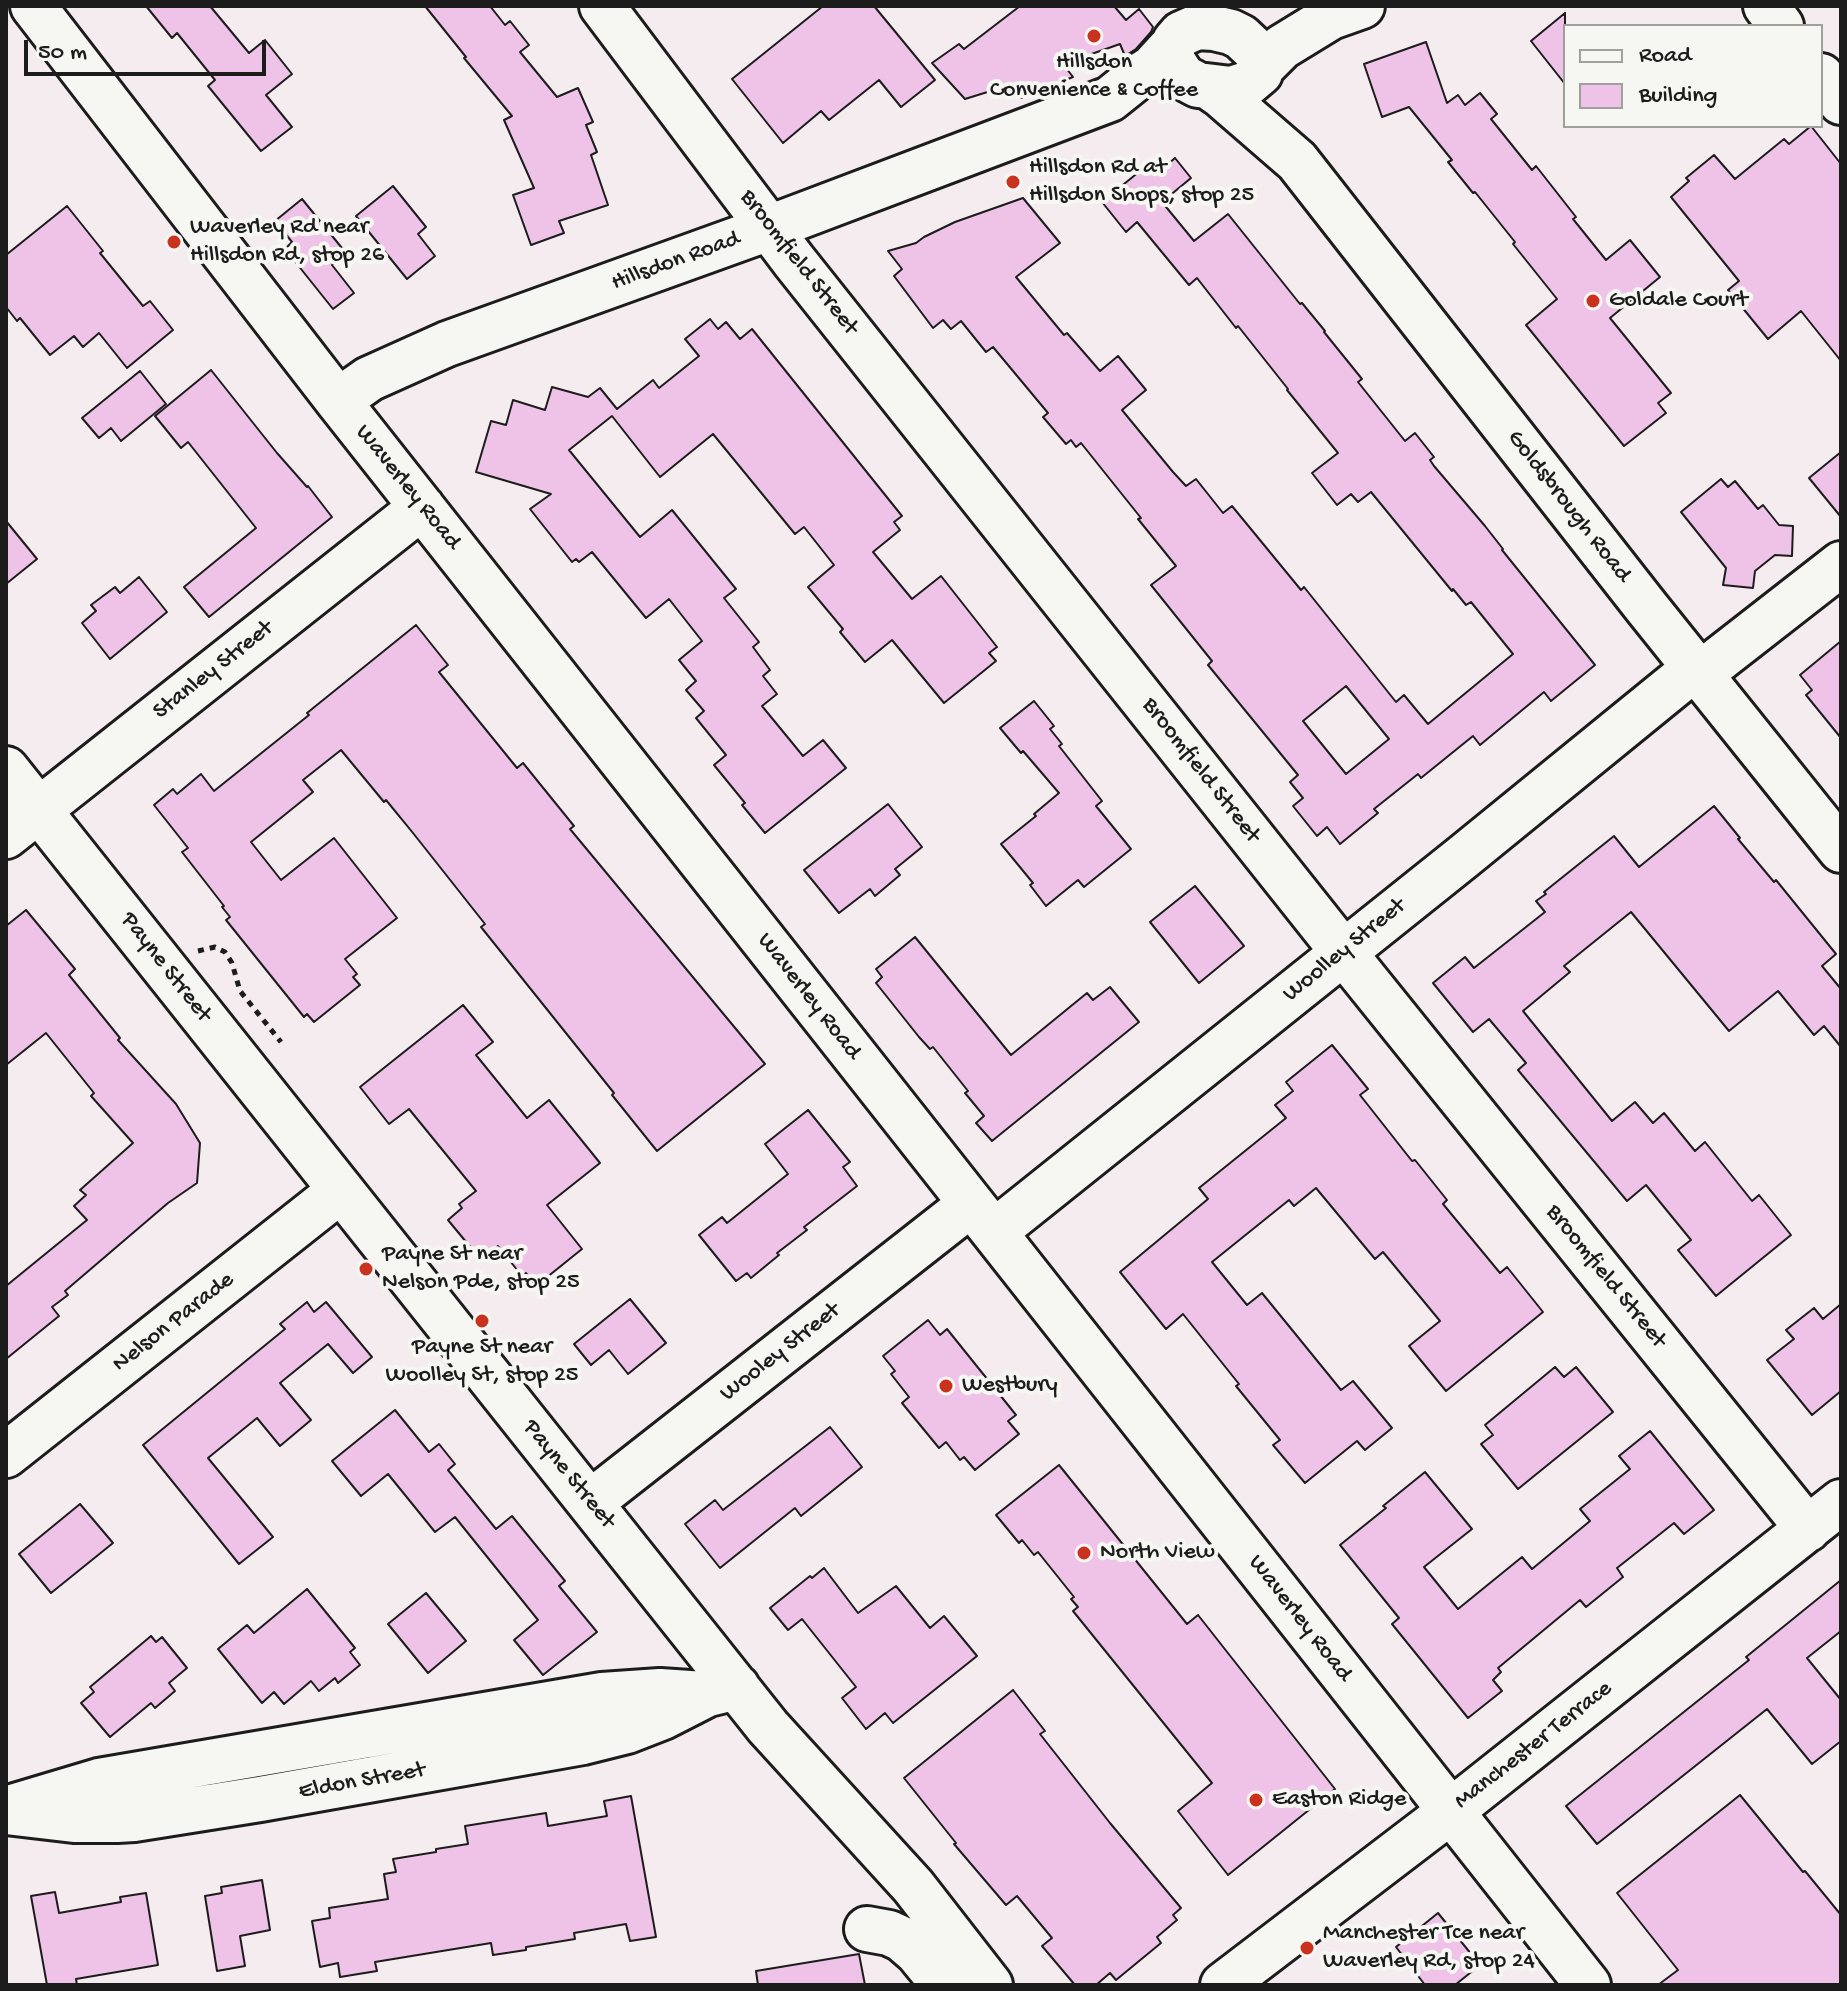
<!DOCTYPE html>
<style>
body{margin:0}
#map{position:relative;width:1847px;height:1991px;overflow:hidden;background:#f5ecf0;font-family:"Gochi Hand",sans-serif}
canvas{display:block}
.frame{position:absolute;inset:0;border:8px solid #1c1c1c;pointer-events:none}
.legend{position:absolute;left:1563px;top:24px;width:260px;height:104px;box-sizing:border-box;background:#f6f6f2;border:2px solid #9f9f9c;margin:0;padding:10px 14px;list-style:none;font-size:24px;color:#1c1c1c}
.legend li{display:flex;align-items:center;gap:16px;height:40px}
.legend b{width:40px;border:2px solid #9f9f9c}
.scale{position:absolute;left:24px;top:40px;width:242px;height:36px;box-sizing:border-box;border:4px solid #1c1c1c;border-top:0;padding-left:10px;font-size:24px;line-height:28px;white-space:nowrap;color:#1c1c1c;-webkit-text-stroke:6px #f6f6f2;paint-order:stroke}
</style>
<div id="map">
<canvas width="1847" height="1991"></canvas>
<div class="frame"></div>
<ul class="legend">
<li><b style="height:10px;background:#f6f6f2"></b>Road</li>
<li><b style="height:22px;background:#efc3e8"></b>Building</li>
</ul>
<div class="scale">50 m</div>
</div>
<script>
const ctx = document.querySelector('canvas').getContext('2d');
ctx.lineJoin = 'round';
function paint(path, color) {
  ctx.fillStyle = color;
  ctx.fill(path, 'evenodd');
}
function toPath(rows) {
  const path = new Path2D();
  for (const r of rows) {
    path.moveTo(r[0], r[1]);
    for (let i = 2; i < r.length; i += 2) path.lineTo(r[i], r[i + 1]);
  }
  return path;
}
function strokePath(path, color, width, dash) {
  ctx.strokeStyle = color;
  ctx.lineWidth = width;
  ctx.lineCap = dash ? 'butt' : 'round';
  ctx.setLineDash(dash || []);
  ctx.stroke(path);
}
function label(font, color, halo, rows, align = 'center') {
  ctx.font = font + ' "Gochi Hand",sans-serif';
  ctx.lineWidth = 8;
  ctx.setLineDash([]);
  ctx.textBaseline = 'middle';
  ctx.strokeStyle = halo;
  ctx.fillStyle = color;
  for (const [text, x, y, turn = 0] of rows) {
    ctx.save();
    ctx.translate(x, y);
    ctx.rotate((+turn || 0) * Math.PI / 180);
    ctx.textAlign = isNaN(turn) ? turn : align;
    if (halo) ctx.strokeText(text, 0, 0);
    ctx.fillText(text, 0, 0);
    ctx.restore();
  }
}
const building = toPath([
 [146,6,210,6,249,53,265,40,292,74,266,95,292,127,261,151,208,86,215,80,177,33,172,38,146,6],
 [425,6,490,6,505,25,510,21,529,45,520,52,557,97,578,88,593,122,586,125,597,152,591,155,608,205,559,221,564,233,531,245,513,195,534,188,504,120,512,116,464,58,466,57,425,6],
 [823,6,874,6,935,80,901,107,879,80,829,120,821,111,783,143,732,79,823,6],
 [1020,6,1114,6,1126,20,1139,9,1153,27,1151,32,1136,49,1125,56,1120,44,1063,64,1073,77,1021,98,1010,85,965,99,932,63,959,44,964,49,1020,6],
 [1565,13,1565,84,1531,41,1565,13],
 [1426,42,1447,103,1458,95,1465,105,1480,93,1497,114,1491,119,1532,170,1536,166,1576,217,1573,219,1606,260,1630,240,1660,277,1610,318,1671,393,1658,403,1666,413,1624,446,1526,325,1557,299,1513,244,1515,242,1475,192,1473,193,1448,162,1452,160,1409,107,1382,117,1364,64,1426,42],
 [1811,126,1841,164,1841,361,1801,311,1768,339,1728,290,1739,281,1671,197,1689,181,1686,178,1714,155,1735,179,1784,139,1789,144,1811,126],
 [1175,158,1191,178,1162,202,1194,241,1228,214,1300,304,1302,303,1325,331,1324,332,1362,379,1358,382,1405,441,1415,433,1434,457,1430,460,1434,466,1485,526,1503,549,1502,550,1595,665,1551,701,1544,692,1480,745,1473,736,1421,778,1418,774,1374,809,1378,813,1340,844,1327,827,1317,836,1293,806,1303,798,1290,782,1298,775,1208,665,1212,661,1151,585,1176,566,1138,519,1141,518,1081,443,1076,447,1071,440,1066,444,1043,417,1048,413,993,347,986,352,961,321,951,329,943,320,933,328,894,276,902,269,888,251,916,243,924,237,955,222,1023,198,1060,243,1016,277,1064,335,1067,333,1100,371,1118,356,1146,390,1122,410,1173,472,1186,486,1196,479,1223,513,1232,506,1301,590,1304,587,1396,702,1404,695,1428,724,1513,654,1471,602,1466,605,1453,589,1452,591,1371,492,1358,502,1351,494,1337,505,1312,473,1338,453,1287,390,1288,389,1238,326,1236,328,1197,278,1189,285,1137,222,1126,232,1102,202,1151,162,1154,166,1163,159,1167,165,1175,158],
 [1346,686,1389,739,1346,774,1303,721,1346,686],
 [393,186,426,227,418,234,435,256,407,279,356,216,393,186],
 [302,199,346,253,332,265,354,293,333,309,285,249,292,242,275,221,302,199],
 [67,206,103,251,100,253,143,306,150,301,173,330,127,368,99,333,83,347,74,336,50,355,20,318,17,321,6,307,6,255,67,206],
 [710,319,718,329,726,322,740,339,752,329,902,516,894,522,900,530,873,552,912,599,941,576,997,647,989,653,996,661,944,703,892,640,865,662,840,632,843,629,808,587,834,565,804,527,795,534,713,434,660,477,612,416,569,450,640,537,672,510,736,589,724,598,759,642,753,647,770,670,763,676,777,694,762,706,803,756,823,740,846,768,765,833,742,805,745,803,714,765,726,755,696,718,704,711,686,690,696,681,679,660,702,641,669,599,646,618,592,552,579,562,576,559,572,562,530,509,551,494,476,472,491,421,506,425,513,400,545,410,552,387,588,397,600,388,617,409,653,380,659,388,699,356,685,339,710,319],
 [211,370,277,453,307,487,308,486,332,517,209,617,184,587,256,528,188,442,181,448,155,416,211,370],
 [140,371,166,404,121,441,111,428,99,438,82,418,140,371],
 [1841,452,1841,517,1809,478,1841,452],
 [1721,479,1728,487,1735,481,1758,509,1763,505,1779,525,1793,526,1792,556,1775,555,1755,571,1753,588,1723,585,1726,568,1681,512,1721,479],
 [6,521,37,559,6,584,6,521],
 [139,577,167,612,110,659,82,623,96,611,91,605,115,587,120,593,139,577],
 [416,625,448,665,439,672,517,768,523,763,574,826,570,829,765,1064,657,1151,612,1095,614,1093,481,927,485,924,413,833,386,800,384,802,341,750,303,780,313,792,251,842,281,880,334,838,397,918,345,959,357,974,353,977,360,985,314,1022,307,1014,304,1017,226,920,230,917,222,907,224,906,182,852,188,848,154,805,173,789,177,794,201,774,214,791,309,715,307,713,416,625],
 [1841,641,1841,738,1806,695,1812,690,1800,675,1841,641],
 [1034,701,1054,726,1050,729,1062,744,1059,746,1102,801,1096,806,1131,849,1084,887,1078,880,1046,906,1030,885,1033,883,1001,844,1036,816,1034,814,1059,793,1023,751,1021,753,1000,728,1034,701],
 [888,804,922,847,895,869,900,875,875,896,870,889,839,913,804,870,888,804],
 [1714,806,1740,838,1738,839,1774,882,1776,880,1836,954,1822,966,1841,989,1841,1047,1824,1026,1814,1035,1778,991,1729,1031,1631,912,1564,966,1570,972,1523,1011,1612,1121,1635,1102,1653,1123,1664,1113,1695,1151,1705,1142,1752,1201,1759,1195,1791,1235,1716,1296,1678,1250,1691,1240,1646,1185,1627,1201,1518,1070,1526,1063,1489,1019,1473,1032,1433,983,1465,957,1474,968,1545,912,1536,901,1546,894,1544,892,1614,836,1639,867,1714,806],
 [1195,886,1244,946,1199,983,1150,922,1195,886],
 [26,910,75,969,69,975,120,1038,118,1040,176,1104,200,1143,197,1183,168,1203,65,1291,68,1295,52,1307,59,1316,6,1359,6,1286,87,1220,74,1206,86,1195,80,1190,133,1143,91,1096,94,1093,46,1033,6,1065,6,926,26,910],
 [915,937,1011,1055,1087,993,1093,1000,1110,987,1139,1022,992,1141,976,1123,984,1116,965,1093,968,1091,933,1047,930,1049,919,1037,876,983,882,977,876,969,915,937],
 [463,1005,493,1042,476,1055,527,1118,549,1100,600,1163,547,1205,582,1249,536,1286,526,1273,522,1276,498,1246,481,1260,448,1220,462,1208,459,1204,476,1191,409,1109,389,1124,360,1087,463,1005],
 [1332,1045,1368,1089,1360,1095,1412,1161,1415,1160,1447,1200,1443,1204,1500,1273,1507,1267,1543,1312,1446,1391,1409,1346,1440,1321,1383,1252,1375,1259,1316,1188,1294,1206,1289,1200,1212,1262,1247,1305,1262,1293,1341,1390,1353,1381,1392,1428,1365,1450,1357,1441,1305,1483,1273,1445,1280,1440,1236,1386,1239,1384,1183,1314,1166,1329,1120,1272,1208,1199,1199,1188,1286,1118,1275,1105,1293,1091,1286,1082,1332,1045],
 [808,1110,850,1162,843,1167,857,1186,804,1227,807,1230,777,1253,779,1255,751,1278,747,1273,736,1281,699,1235,722,1217,727,1223,788,1174,765,1144,808,1110],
 [630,1299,666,1343,628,1374,609,1350,591,1365,574,1344,630,1299],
 [307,1302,314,1312,326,1302,372,1357,353,1373,328,1344,280,1383,311,1420,280,1446,257,1418,208,1458,273,1537,239,1564,143,1445,285,1329,280,1324,307,1302],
 [1841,1304,1841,1391,1812,1415,1767,1360,1794,1339,1786,1330,1814,1308,1823,1319,1841,1304],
 [928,1320,940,1335,947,1329,1016,1415,1008,1421,1019,1434,975,1470,964,1457,960,1460,946,1442,939,1448,902,1403,909,1397,891,1374,895,1371,883,1356,928,1320],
 [1555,1367,1564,1377,1576,1367,1613,1412,1518,1489,1481,1444,1493,1435,1485,1425,1555,1367],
 [395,1410,429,1452,439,1444,455,1464,448,1470,496,1529,512,1516,565,1581,559,1586,597,1632,543,1675,514,1640,538,1620,455,1517,435,1532,388,1474,361,1496,332,1461,395,1410],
 [830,1427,862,1467,801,1516,795,1508,720,1568,685,1524,715,1500,723,1510,830,1427],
 [1650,1431,1714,1510,1684,1534,1674,1523,1617,1568,1623,1577,1586,1607,1580,1600,1498,1668,1501,1672,1493,1680,1502,1691,1468,1718,1392,1624,1399,1618,1340,1545,1386,1508,1383,1506,1425,1472,1472,1529,1424,1567,1458,1609,1522,1557,1532,1569,1590,1521,1580,1509,1630,1469,1619,1456,1650,1431],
 [1059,1465,1187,1624,1198,1615,1335,1789,1228,1875,1178,1811,1212,1783,1073,1611,1078,1607,1071,1599,1074,1597,1038,1552,1034,1555,1022,1540,1019,1543,996,1515,1059,1465],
 [80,1504,113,1543,51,1593,19,1554,80,1504],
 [824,1568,858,1613,896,1586,930,1628,944,1616,977,1656,893,1723,885,1713,866,1729,842,1698,856,1687,802,1619,788,1630,770,1608,810,1576,812,1578,824,1568],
 [1841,1580,1841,1631,1807,1658,1841,1700,1841,1741,1812,1764,1767,1709,1597,1844,1566,1806,1749,1660,1746,1657,1841,1580],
 [307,1589,355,1648,350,1652,360,1665,338,1683,335,1678,319,1691,311,1681,284,1704,274,1692,262,1703,218,1649,247,1625,254,1633,307,1589],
 [426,1593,466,1641,428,1673,388,1624,426,1593],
 [151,1636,156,1642,162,1637,187,1668,169,1683,175,1691,155,1708,151,1703,110,1737,81,1703,94,1692,90,1687,151,1636],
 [1013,1690,1045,1731,1040,1734,1110,1823,1181,1908,1173,1915,1177,1920,1157,1937,1161,1943,1116,1980,1110,1973,1096,1985,1075,1985,1042,1946,1052,1938,1017,1896,1006,1905,954,1844,956,1843,904,1778,1013,1690],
 [1740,1795,1803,1872,1805,1871,1841,1915,1841,1985,1658,1985,1678,1970,1617,1893,1740,1795],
 [631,1796,656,1937,630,1941,626,1924,574,1933,575,1939,526,1947,526,1950,493,1955,491,1943,375,1962,377,1971,340,1977,338,1963,320,1967,312,1921,330,1918,329,1908,388,1899,384,1874,396,1872,393,1859,436,1852,436,1849,468,1844,465,1826,546,1813,548,1826,607,1816,604,1801,631,1796],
 [262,1880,270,1930,240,1936,245,1966,217,1971,205,1896,222,1893,221,1887,262,1880],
 [55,1892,59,1913,121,1902,120,1897,146,1893,158,1965,76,1979,77,1985,47,1985,31,1896,55,1892],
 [1438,1913,1480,1965,1455,1985,1425,1985,1396,1947,1438,1913],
 [859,1954,865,1985,758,1985,756,1971,859,1954]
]);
paint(building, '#efc3e8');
strokePath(building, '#1c1c1c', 2);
const minor = toPath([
 [33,6,338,401,1588,1985],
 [602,6,794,261,1344,953,1808,1529],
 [1766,6,1781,26],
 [1197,27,1214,28,1231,32,1241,37,1258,53,1262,62,1260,73,1247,84,1231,89,1198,85,1183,77,1172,60,1172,49,1175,41,1181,34,1197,27],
 [1262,67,1282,47,1331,17,1362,6],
 [1821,76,1841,102],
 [1209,87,1222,96,1297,161,1647,608,1841,850],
 [338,401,369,379,447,344,769,228,1110,99,1135,79,1152,68,1174,44],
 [1700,674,1841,564],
 [6,769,768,1727,913,1886,990,1985],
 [6,836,422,507],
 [994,1232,1463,857,1695,668],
 [6,1455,341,1190],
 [591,1502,971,1204],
 [12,1807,99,1781,602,1695,660,1691,704,1694],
 [6,1812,74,1820,117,1820,134,1819,260,1799,583,1742,627,1731,663,1717,708,1694,737,1687],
 [867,1929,889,1933,902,1939,917,1952,944,1985],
 [1223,1985,1451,1811,1841,1502]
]);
strokePath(minor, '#1c1c1c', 50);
strokePath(toPath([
 [198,951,215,947,225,952,232,963,240,991,281,1042]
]), '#1c1c1c', 5, [6, 6]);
strokePath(minor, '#f6f6f2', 44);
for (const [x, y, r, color] of [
 [1094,36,8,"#c8321e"],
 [1013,182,8,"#c8321e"],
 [174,242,8,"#c8321e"],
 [1593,301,8,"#c8321e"],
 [366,1269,8,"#c8321e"],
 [482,1321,8,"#c8321e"],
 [946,1386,8,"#c8321e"],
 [1084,1553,8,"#c8321e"],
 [1256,1800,8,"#c8321e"],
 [1307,1948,8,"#c8321e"]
]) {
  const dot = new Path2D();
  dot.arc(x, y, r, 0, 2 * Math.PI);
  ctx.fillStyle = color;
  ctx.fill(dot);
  strokePath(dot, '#f6f6f2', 3);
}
label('24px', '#1c1c1c', '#f6f6f2', [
 ["Hillsdon",1094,63,"center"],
 ["Convenience & Coffee",1094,91,"center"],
 ["Hillsdon Rd at",1029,168],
 ["Hillsdon Shops, stop 25",1029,196],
 ["Waverley Rd near",190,228],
 ["Hillsdon Rd, stop 26",190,256],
 ["Goldale Court",1609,301],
 ["Payne St near",382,1255],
 ["Nelson Pde, stop 25",382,1283],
 ["Payne St near",482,1348,"center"],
 ["Woolley St, stop 25",482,1376,"center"],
 ["Westbury",962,1386],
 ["North View",1100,1553],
 ["Easton Ridge",1272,1800],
 ["Manchester Tce near",1323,1934],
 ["Waverley Rd, stop 24",1323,1962]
], 'left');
label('24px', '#1c1c1c', '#f6f6f2', [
 ["Hillsdon Road",676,262,-20],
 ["Broomfield Street",798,263,52],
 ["Waverley Road",407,488,51],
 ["Goldsbrough Road",1568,507,52],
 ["Stanley Street",214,671,-38],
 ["Broomfield Street",1200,771,52],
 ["Woolley Street",1345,951,-39],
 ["Payne Street",165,968,52],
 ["Waverley Road",808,997,52],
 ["Broomfield Street",1605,1277,51],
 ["Nelson Parade",174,1323,-38],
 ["Wooley Street",781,1353,-38],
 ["Payne Street",568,1475,51],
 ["Waverley Road",1299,1619,52],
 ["Manchester Terrace",1534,1746,-38],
 ["Eldon Street",362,1782,-10]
]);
</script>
